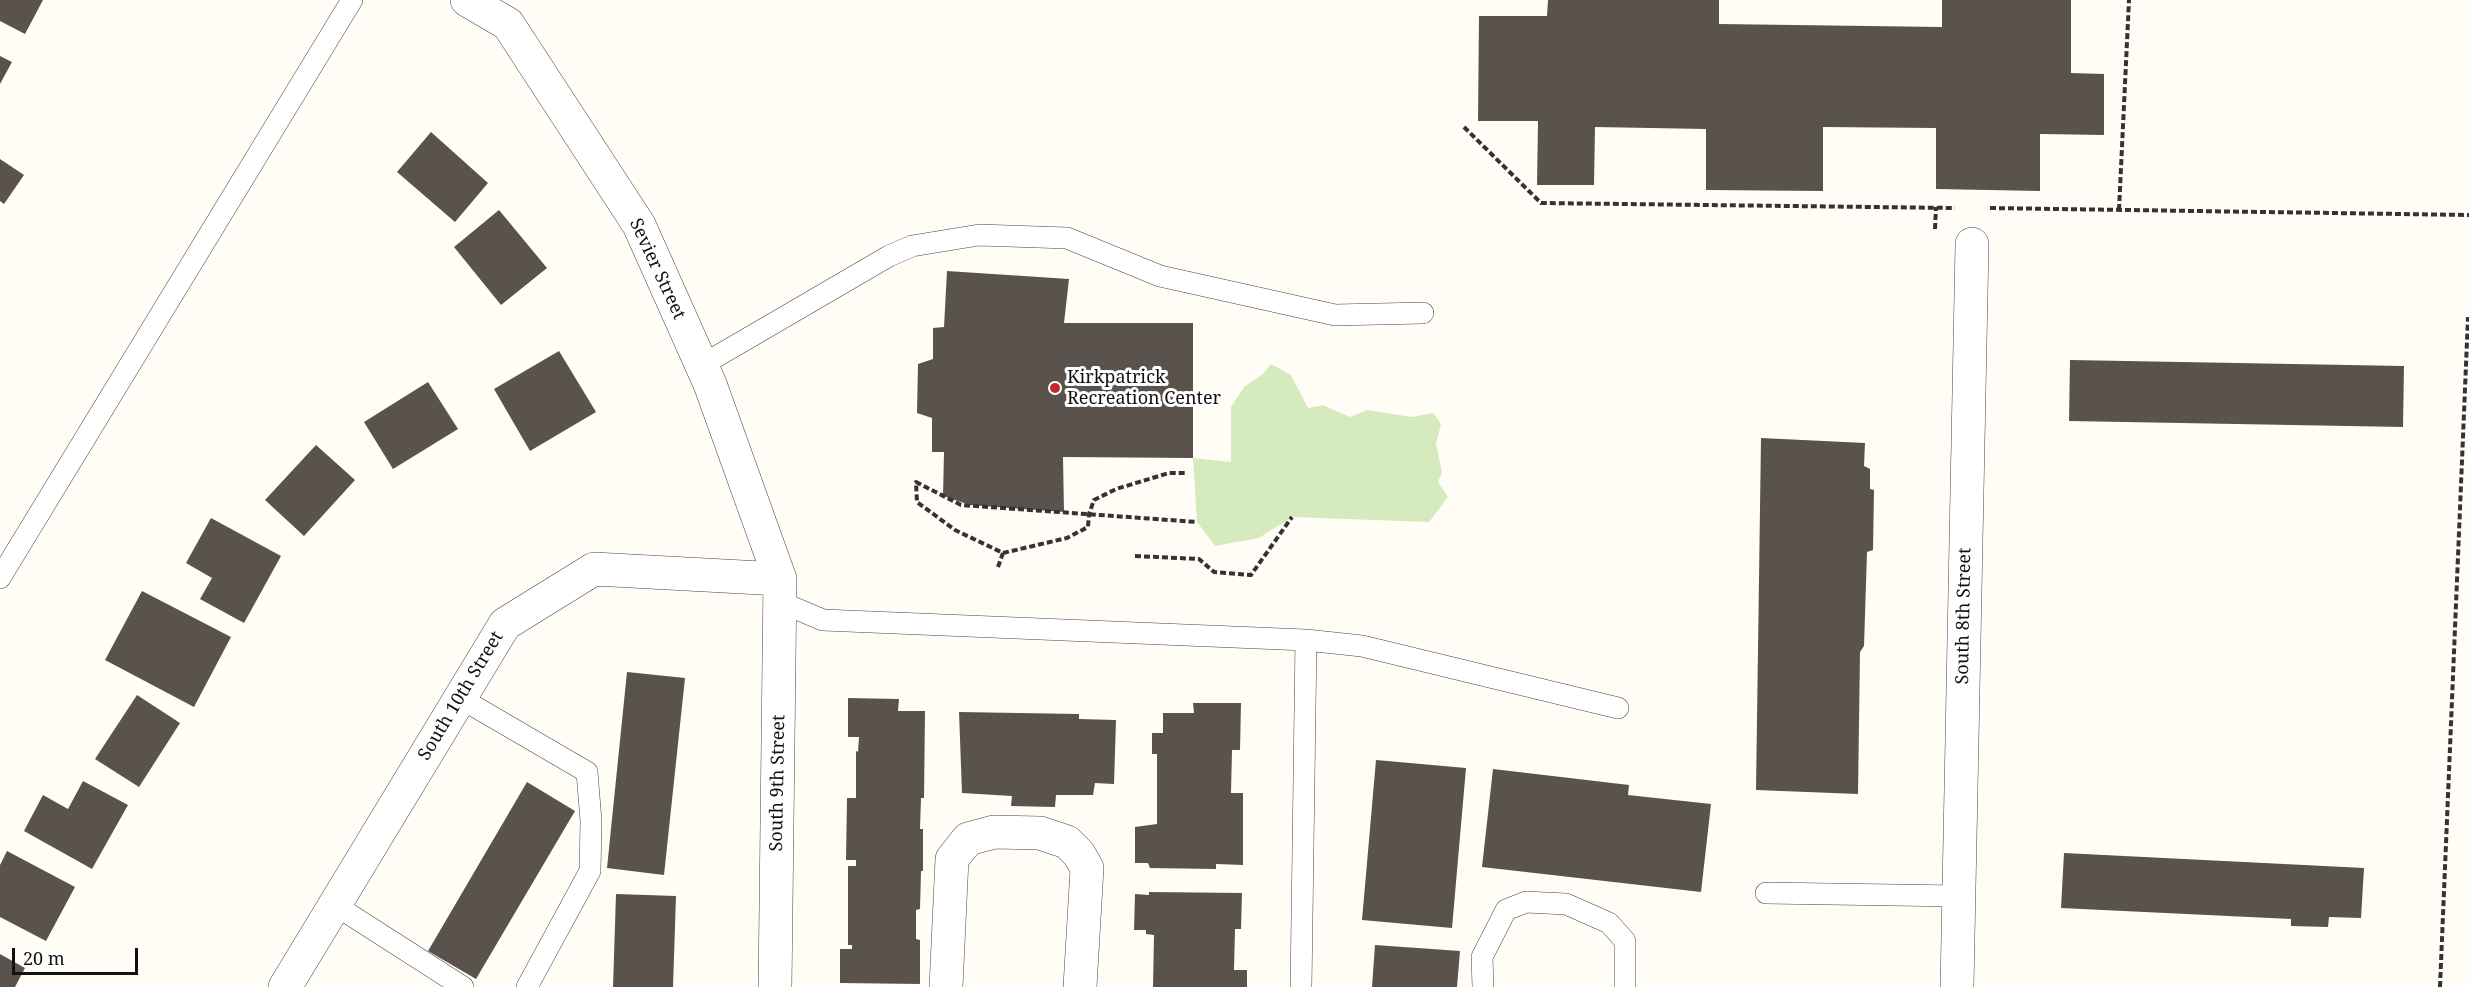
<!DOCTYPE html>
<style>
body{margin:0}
#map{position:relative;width:2469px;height:987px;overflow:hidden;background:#fffdf5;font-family:"Noto Serif",serif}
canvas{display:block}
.scale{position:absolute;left:12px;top:948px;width:126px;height:27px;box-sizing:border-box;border:3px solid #111;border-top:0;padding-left:8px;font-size:18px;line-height:21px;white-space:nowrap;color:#111;-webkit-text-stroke:4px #fff;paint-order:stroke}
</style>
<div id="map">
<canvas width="2469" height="987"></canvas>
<div class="scale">20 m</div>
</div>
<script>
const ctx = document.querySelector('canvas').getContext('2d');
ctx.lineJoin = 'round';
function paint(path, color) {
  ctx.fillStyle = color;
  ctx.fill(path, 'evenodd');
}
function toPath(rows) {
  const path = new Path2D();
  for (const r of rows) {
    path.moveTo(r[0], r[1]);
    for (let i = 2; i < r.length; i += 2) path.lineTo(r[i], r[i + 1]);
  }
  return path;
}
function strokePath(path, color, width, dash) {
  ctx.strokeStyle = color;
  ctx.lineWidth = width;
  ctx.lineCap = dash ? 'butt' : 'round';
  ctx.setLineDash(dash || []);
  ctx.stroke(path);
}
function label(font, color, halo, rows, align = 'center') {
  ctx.font = font + ' "Noto Serif",serif';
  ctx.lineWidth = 6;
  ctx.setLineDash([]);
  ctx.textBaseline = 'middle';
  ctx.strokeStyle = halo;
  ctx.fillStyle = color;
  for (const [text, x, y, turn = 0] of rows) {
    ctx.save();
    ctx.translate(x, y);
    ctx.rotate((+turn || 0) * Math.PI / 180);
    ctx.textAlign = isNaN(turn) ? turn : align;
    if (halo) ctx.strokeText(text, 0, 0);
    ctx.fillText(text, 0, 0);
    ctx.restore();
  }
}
paint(toPath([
 [1271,364,1291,375,1308,408,1323,405,1350,417,1367,410,1412,417,1433,413,1441,424,1436,444,1442,472,1438,482,1448,497,1429,522,1292,517,1259,538,1215,546,1197,522,1193,458,1231,462,1231,407,1244,387,1263,374]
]), '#d5ebbd');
paint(toPath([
 [0,0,43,0,25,34,0,21],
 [1548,0,1719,0,1719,24,1942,27,1942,0,2071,0,2071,73,2104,74,2104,135,2040,134,2040,191,1936,189,1936,128,1823,127,1823,191,1706,190,1706,129,1595,127,1594,185,1537,185,1538,121,1478,121,1479,16,1547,16],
 [0,56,12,62,0,84],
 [431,132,488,183,455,222,397,172],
 [0,159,24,175,4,204,0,201],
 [499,210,547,268,501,305,454,247],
 [947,271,1069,279,1064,323,1193,323,1193,458,1063,457,1064,512,970,505,943,496,944,452,932,452,932,418,917,413,918,364,933,359,933,328,944,327],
 [559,351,596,412,530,451,494,389],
 [2070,360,2404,366,2403,427,2069,421],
 [428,382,458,429,393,469,364,422],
 [1761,438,1865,443,1864,466,1870,469,1870,489,1874,490,1873,550,1867,552,1864,646,1860,652,1858,794,1756,790],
 [316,445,355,480,304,536,265,500],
 [211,518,281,556,244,623,200,599,212,578,186,563],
 [142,591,231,637,194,707,105,660],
 [627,672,685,678,664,875,607,868],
 [137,695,180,723,139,787,95,759],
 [848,698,899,699,898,711,925,711,924,798,921,798,920,829,923,829,923,871,921,871,920,909,916,910,916,939,920,940,920,984,840,983,840,949,852,949,852,945,848,945,848,866,856,866,856,860,846,860,847,798,856,798,856,751,858,752,859,737,848,737],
 [1193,703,1241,703,1240,750,1232,750,1231,793,1243,793,1243,865,1216,864,1216,869,1150,868,1148,863,1135,863,1135,827,1157,824,1157,754,1152,754,1152,733,1163,733,1163,713,1194,713],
 [959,712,1079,714,1079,719,1116,720,1114,784,1095,783,1093,795,1056,795,1055,807,1011,806,1012,796,962,793],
 [1376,760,1466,768,1452,928,1362,920],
 [1493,769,1629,785,1628,795,1711,804,1701,892,1482,867],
 [83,781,128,805,92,869,24,831,43,795,68,809],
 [527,782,575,811,476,979,428,951],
 [7,851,75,887,46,941,0,917,0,865],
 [2064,853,2364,868,2361,918,2329,917,2328,927,2291,926,2291,919,2061,908],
 [1149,892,1242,893,1241,929,1235,929,1234,970,1247,970,1247,987,1153,987,1154,935,1146,934,1146,930,1134,930,1135,894,1149,895],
 [616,894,676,896,673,987,613,987],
 [1375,945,1460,951,1457,987,1372,987],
 [0,954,25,968,15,987,0,987]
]), '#5a524d');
const lane = toPath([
 [702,365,889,256,912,246,979,235,1067,238,1160,276,1335,315,1423,313],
 [0,578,352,0],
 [780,602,823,620,1306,640,1362,646,1618,708],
 [460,698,587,772,591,821,590,871,527,987],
 [1766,893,1959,896],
 [335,905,463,987],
 [1301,987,1306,640],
 [1483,987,1482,957,1506,910,1526,902,1566,904,1609,923,1625,941,1625,987]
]);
const street = toPath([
 [467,0,508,24,639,225,710,384,780,579,775,987],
 [285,987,505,624,594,569,780,579],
 [946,987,952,859,968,839,994,832,1040,833,1067,842,1079,854,1087,868,1080,987],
 [1957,987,1972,244]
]);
strokePath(lane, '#444', 22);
strokePath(street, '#444', 34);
strokePath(toPath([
 [1464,127,1541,203,1955,208],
 [1990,208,2469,215],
 [2119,210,2129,0],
 [1935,229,1936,207],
 [1003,553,1067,538,1088,527,1089,514,1094,500,1116,489,1169,473,1186,473],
 [1135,556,1199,559,1214,572,1251,575,1292,517],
 [998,567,1003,553,955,530,917,502,916,482,961,505,1197,522],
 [2440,987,2468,317]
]), '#333', 4, [6, 3]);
strokePath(lane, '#fff', 21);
strokePath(street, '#fff', 33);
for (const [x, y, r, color] of [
 [1055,388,6,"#c4262e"]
]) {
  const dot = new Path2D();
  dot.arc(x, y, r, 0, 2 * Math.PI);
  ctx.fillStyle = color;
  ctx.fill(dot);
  strokePath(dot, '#fff', 2);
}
label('18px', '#111', '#fff', [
 ["Sevier Street",657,269,65],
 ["South 8th Street",1964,616,-89],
 ["South 10th Street",461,696,-59],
 ["South 9th Street",778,783,-89]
]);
label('18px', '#111', '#fff', [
 ["Kirkpatrick",1067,378],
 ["Recreation Center",1067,399]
], 'left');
</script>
